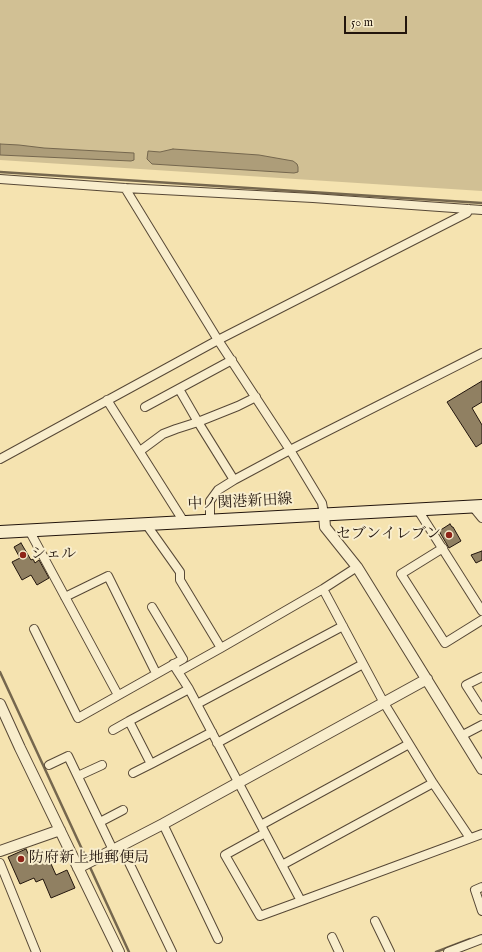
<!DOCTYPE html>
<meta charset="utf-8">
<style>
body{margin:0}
#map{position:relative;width:482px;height:952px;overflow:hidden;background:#f5e3b0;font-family:"IM FELL English",serif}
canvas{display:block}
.scale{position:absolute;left:344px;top:16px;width:63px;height:18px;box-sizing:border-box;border:2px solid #22150d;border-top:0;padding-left:5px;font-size:12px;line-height:14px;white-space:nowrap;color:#22150d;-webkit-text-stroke:3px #f8edcc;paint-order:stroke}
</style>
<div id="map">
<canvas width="482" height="952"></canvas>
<div class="scale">50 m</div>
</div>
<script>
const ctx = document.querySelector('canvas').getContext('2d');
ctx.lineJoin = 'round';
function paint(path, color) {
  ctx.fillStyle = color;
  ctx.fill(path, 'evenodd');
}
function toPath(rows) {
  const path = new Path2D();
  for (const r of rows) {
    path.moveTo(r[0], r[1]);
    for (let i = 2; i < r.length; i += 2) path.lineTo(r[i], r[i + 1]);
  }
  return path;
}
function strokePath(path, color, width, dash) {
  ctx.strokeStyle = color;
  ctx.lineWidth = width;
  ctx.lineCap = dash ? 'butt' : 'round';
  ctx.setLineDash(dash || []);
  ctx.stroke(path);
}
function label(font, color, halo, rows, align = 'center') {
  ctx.font = font + ' "IM FELL English","Noto Serif JP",serif';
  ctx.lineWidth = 4;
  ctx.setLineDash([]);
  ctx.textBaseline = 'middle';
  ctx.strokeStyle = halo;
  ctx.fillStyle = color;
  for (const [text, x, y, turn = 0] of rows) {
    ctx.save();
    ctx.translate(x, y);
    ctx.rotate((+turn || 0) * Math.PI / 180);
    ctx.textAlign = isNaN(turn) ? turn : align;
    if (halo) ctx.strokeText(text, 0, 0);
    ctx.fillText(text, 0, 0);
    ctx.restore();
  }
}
paint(toPath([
 [0,0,482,0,482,191,0,160]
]), '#d1c094');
const water = toPath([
 [0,144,19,145,44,148,134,153,134,160,131,161,0,155,0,144],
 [173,149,259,155,293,161,297,164,298,167,298,172,294,173,152,164,147,159,148,151,160,152,173,149]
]);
paint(water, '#ad9d79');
strokePath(water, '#75674e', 1);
strokePath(toPath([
 [0,172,482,203],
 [0,672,87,860],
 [89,865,129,952],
 [436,952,470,939]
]), '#75674e', 2.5);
const building = toPath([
 [482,381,482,402,472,408,482,425,482,443,476,447,447,402,482,381],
 [450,524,452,527,453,527,461,541,449,548,439,531,450,524],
 [21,543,31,560,33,559,35,563,39,560,49,578,37,585,31,575,22,580,12,562,20,558,14,547,21,543],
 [482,551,482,560,476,563,471,555,482,551],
 [26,849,32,862,47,855,56,875,67,870,75,888,51,898,43,879,36,882,34,878,20,884,8,857,26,849]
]);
paint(building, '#908062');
strokePath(building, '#22150d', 1);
const minor = toPath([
 [0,179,125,188,313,198,482,210],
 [125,188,218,340,290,450,322,503,324,514],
 [179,389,198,422,234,480],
 [107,400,184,522],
 [145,407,232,360],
 [140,451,163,434,176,429,198,422,238,406,256,397],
 [0,459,218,340,467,213,469,209],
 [473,507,482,518],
 [418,510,482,611],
 [210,520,210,501,218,490,234,480,290,450,482,353],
 [146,524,180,572,180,580,221,648],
 [29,530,118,695],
 [443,548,401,574,445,643,482,620],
 [323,589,384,703,433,783,470,838],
 [65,597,108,576,156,673],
 [34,629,78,718,183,659,152,607],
 [173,664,189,689,301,901,482,834],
 [178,672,221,648,323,589,357,567],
 [482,677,466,685,482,710],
 [189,689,129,721,151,764,212,732],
 [197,704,343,626],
 [113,730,129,721],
 [461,736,482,725],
 [217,743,363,664],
 [49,765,68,756,113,850],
 [133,773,151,764],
 [78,776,102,765],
 [100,822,123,810],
 [163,824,218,939],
 [261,825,409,744],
 [265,833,225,855,260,916,301,901],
 [121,846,172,952],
 [0,863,36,952],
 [282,865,433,783],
 [482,887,475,890,482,911],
 [375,921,390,952],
 [332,937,339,952],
 [448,952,482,939]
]);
const tertiary = toPath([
 [324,514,325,527,357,567,482,769],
 [0,704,20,748,119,952],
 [0,851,60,830],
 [78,868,163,824,427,679]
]);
const secondary = toPath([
 [0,532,482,506]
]);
strokePath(minor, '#574836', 10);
strokePath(tertiary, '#574836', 12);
strokePath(secondary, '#22150d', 14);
strokePath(minor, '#f8edcc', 8);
strokePath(tertiary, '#f8edcc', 10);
strokePath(secondary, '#f8edcc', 12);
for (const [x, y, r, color] of [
 [449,535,4,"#8f2418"],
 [23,555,4,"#8f2418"],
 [21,859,4,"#8f2418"]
]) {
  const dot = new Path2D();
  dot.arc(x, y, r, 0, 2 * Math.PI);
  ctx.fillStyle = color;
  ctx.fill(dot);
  strokePath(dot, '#f8edcc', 1.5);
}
label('15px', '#22150d', '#f8edcc', [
 ["中ノ関港新田線",240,503,-3]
]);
label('15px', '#22150d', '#f8edcc', [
 ["セブンイレブン",441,535,"right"],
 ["シェル",31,555],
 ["防府新上地郵便局",29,859]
], 'left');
</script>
